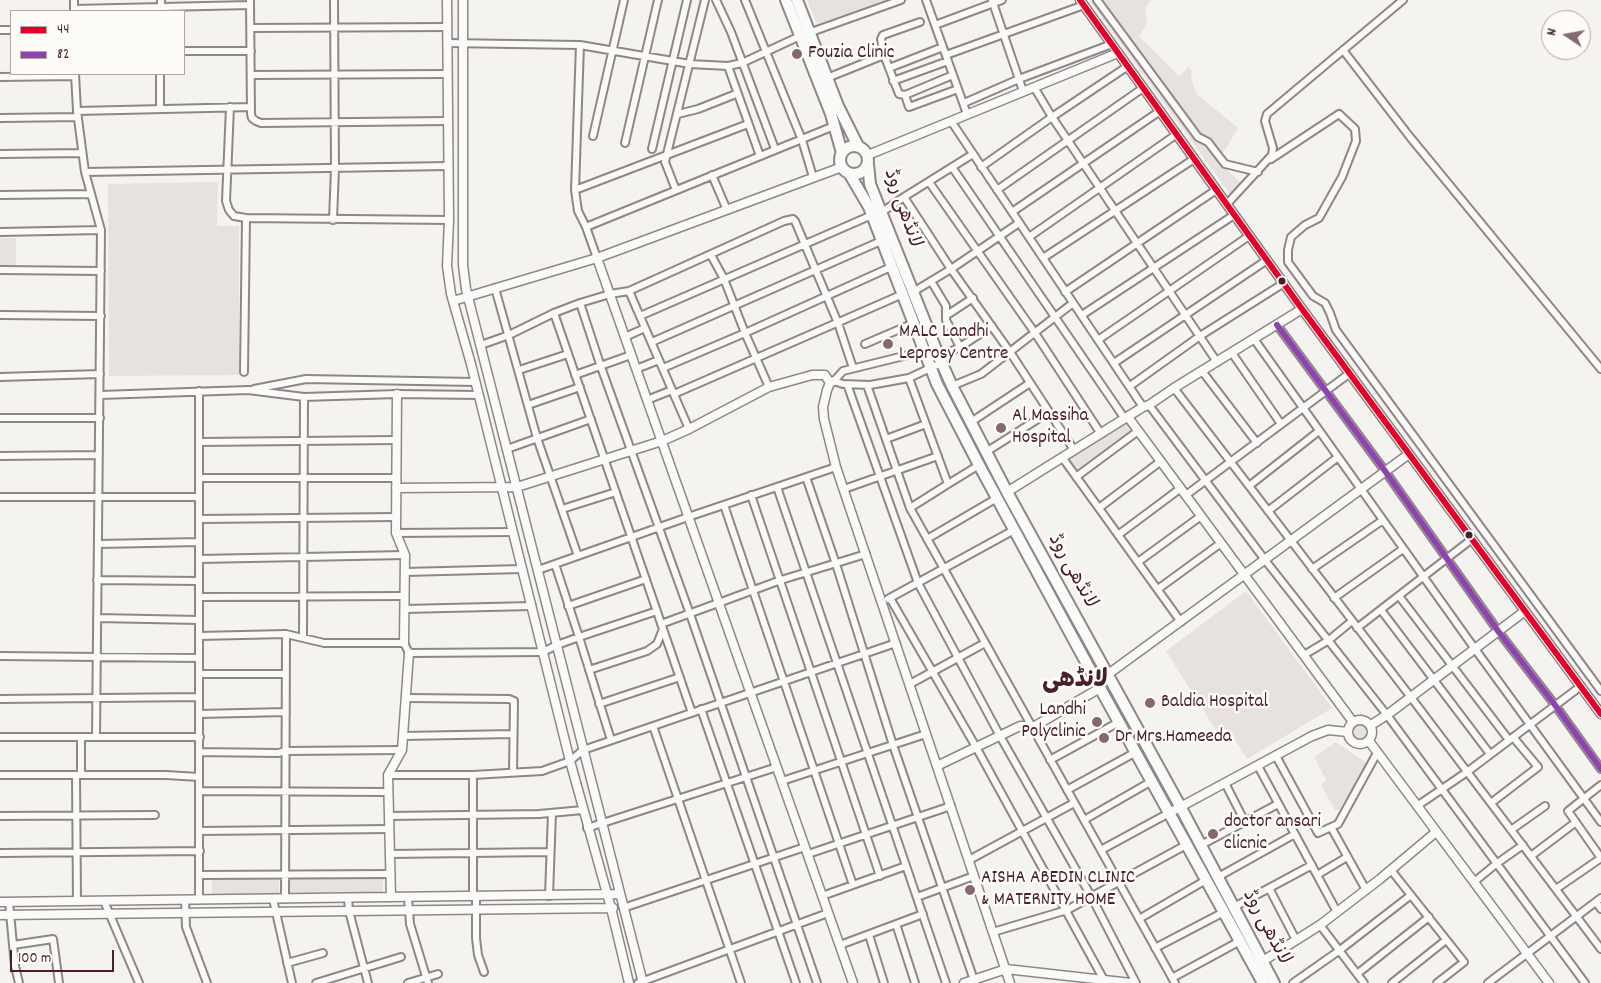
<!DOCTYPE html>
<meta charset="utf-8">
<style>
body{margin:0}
#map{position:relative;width:1601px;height:983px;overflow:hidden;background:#f5f3f0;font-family:Dekko,sans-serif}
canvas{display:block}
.legend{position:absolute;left:10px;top:10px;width:175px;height:65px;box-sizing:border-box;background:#fdfcf7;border:1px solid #b5a4a5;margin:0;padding:6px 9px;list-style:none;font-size:15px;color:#4a1f2b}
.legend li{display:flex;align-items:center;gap:10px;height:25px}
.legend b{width:25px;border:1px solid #b5a4a5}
.north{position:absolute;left:1541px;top:10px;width:50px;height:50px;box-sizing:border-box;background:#fdfcf7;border:1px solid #b5a4a5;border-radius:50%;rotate:282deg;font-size:14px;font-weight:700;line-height:20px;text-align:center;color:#4a1f2b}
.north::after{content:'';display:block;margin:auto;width:18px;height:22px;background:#866970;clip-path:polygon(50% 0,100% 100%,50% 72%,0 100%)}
.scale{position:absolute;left:10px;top:950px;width:104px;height:22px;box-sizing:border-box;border:2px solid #4a1f2b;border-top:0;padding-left:6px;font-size:15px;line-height:18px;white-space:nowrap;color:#4a1f2b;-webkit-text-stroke:4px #fdfcf7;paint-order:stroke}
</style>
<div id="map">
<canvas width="1601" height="983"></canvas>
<ul class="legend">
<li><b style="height:6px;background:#e4002b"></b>44</li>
<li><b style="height:6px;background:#8e44ad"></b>82</li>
</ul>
<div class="north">N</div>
<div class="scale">100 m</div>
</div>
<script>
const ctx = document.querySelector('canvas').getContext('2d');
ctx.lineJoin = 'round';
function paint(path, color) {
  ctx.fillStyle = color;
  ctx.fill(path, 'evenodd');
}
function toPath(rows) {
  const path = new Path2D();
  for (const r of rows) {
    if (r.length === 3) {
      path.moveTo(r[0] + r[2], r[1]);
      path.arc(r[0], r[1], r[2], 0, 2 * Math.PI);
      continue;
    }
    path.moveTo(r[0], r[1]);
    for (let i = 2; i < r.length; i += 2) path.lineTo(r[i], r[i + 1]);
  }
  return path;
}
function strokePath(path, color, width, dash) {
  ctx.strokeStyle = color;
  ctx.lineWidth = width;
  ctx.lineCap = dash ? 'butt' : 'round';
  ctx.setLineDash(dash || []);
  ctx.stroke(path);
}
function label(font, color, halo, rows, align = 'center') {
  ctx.font = font + ' Dekko,"Playpen Sans Arabic",sans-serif';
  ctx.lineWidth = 5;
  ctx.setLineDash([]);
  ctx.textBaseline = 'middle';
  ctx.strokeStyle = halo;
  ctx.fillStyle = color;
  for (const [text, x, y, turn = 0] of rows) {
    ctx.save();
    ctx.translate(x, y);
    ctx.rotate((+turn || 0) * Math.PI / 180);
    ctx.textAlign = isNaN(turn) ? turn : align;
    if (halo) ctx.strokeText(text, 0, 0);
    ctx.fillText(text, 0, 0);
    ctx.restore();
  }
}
paint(toPath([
 [807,0,889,0,817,24],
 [1089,0,1151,0,1145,9,1147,24,1139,36,1179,76,1189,67,1192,71,1191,79,1197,94,1238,128,1218,161,1242,184,1230,194],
 [218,182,217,226,239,226,239,375,109,376,108,184],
 [0,238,16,238,16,267,0,267],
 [1128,417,1138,431,1076,477,1062,457],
 [1246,591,1332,708,1247,759,1230,732,1220,737,1166,651],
 [1361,731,9],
 [1336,742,1368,764,1339,810,1335,810,1321,785,1326,780,1314,757],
 [383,877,383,893,290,894,290,878],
 [279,878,279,894,212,894,212,878]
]), '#e7e2e0');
const minor = toPath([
 [250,0,251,114,252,118,256,121,261,123,448,121],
 [716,0,731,32,775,149],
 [745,0,802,140,813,177],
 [926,0,967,114],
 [992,0,1023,91],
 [1097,0,1198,137,1208,142,1225,164,1258,172],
 [74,9,250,5],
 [74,11,74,0],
 [161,11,161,0],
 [920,22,886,34,883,35,881,39,884,55,899,94,905,95,953,75],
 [935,25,1002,0],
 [251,28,447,27],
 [0,30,11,30],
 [447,43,580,45,690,64,728,66,742,63,800,36,901,0],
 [580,45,575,190,578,211,586,227,597,258],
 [1343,50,1410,137,1601,369],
 [184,51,251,51],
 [946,55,1084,5],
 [728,66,760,156],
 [889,68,943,47],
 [75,74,77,111,85,172,101,230,96,737],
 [251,75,447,74],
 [0,77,75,76],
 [827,78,884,55],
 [893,81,948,61],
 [1034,87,1052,117,1217,362],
 [905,95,909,107,958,89],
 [964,103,1019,79,1112,44],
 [230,107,226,201,229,210,234,216,246,218,244,372],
 [160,108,160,74],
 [77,111,251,107],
 [678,114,698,109,736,94],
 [0,118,78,117],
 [951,121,1143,407],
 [593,136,624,0],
 [625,143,658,0],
 [652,149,687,0],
 [0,154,82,153],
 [973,154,904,197,951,269,1010,352,1074,450],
 [1271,159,1339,114,1355,129,1356,141,1342,177,1319,218,1305,225,1291,237,1288,250,1288,262,1313,296,1325,303,1330,313,1336,330,1601,691],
 [952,167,1125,419],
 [981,167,1052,117,1128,66],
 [85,172,448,166],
 [712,175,727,210],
 [929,182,1035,333,1101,434],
 [575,190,748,124],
 [676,190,665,162,705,0],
 [997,190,1143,88],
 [0,195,91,194],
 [1227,204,1272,155,1273,148,1265,121,1267,114,1403,0],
 [882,212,904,197],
 [1012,212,1160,111],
 [246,218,449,220],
 [333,220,335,168,334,0],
 [586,227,834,126],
 [0,232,101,230],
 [1029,237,1177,134],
 [711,255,724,279,745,333,769,387],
 [1043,258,1194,159],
 [0,270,101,271],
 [931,281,946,306,946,320,960,347],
 [495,288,537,438,578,556],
 [629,291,689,429],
 [913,292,951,269,1019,223],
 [1065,292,1216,190],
 [580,303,601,367,690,614,817,983],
 [554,313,692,713],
 [0,315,101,316],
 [947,315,973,298],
 [1082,315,1234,215],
 [640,316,872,215],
 [1277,325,1385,471,1498,631,1555,705,1601,769],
 [625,337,645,328],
 [1254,339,1475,649,1601,822],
 [1098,340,1249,236],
 [652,342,881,241],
 [865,344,914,323],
 [481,345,509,335,554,313,580,303,610,294,629,291,784,221,793,219,795,221,838,323,853,368],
 [924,351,843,371,834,381,843,384,870,385,909,378,941,363],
 [1232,353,1281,424],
 [939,357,960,347,992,326],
 [1114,363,1267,260],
 [663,368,745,333,891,267],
 [636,369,659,360],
 [519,370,568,354],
 [1202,371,1257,443],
 [575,375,631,355],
 [0,377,100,374],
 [909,378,948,484,979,465],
 [847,384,918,583,1000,736,1091,896,1136,983],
 [867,385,910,508,1175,983],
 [952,386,981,374,1073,303],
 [1130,386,1200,336,1284,283],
 [1174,388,1410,696,1601,949],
 [254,389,306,379,475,382],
 [674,394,903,294],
 [100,395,248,390,304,397,397,394,479,395],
 [647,400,672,390],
 [528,405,580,387],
 [1149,405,1265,560,1387,715,1585,983],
 [0,418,100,418],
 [971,422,1030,383],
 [886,439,926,424],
 [199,442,397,440],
 [507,449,591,419],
 [986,452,1049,412],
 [0,456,99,455],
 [1062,457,1181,622],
 [806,477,836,564,893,745,975,983],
 [1076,477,1138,431],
 [199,478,396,478],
 [1249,486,1319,431],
 [777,487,946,983],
 [844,489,938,456],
 [751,495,880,876],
 [1186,495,1350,373],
 [0,497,199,497],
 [724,505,853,885],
 [910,508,948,484],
 [1099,508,1161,461],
 [562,509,616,492],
 [1268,511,1338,457],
 [199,519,396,517],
 [396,533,513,532],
 [1118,535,1181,488],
 [927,539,997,498],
 [98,544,199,542],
 [199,559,405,555],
 [1138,562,1201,516],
 [555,564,579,637,657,611],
 [1312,569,1383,520],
 [538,570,688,517,836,467],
 [405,572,522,569],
 [97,580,199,581],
 [1158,589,1221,543],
 [1399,596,1509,740],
 [199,597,404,596],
 [890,598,976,747,1104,980],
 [1334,598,1403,549],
 [888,599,1014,530],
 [568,606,646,579],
 [404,609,532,606],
 [1381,610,1490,754],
 [97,618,199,620],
 [661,624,781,580,866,554],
 [1357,628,1472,539],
 [199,636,286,634,324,643,404,643,409,653,543,652,557,645,579,637,611,740],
 [303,638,304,397],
 [1304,655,1329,640,1352,621],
 [0,656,199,658],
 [589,670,647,651,657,644,663,629],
 [199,674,286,674],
 [910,684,985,643],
 [407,698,509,699,514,701,513,772],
 [0,699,199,697],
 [599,704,680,677],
 [701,709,796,983],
 [199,714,286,712],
 [653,726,741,983],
 [403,736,513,734],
 [0,737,200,737],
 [199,752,278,753,286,751,402,750],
 [1276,756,1318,833,1338,824,1377,753],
 [1050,760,1119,722],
 [1258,766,1337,912],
 [0,775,166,775,199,777],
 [76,775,77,901],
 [81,775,81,737],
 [388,775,473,775,542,771,570,761,583,750,896,643],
 [473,775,473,897],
 [782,781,926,734],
 [1225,783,1245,822],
 [1601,785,1568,811,1601,858],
 [1067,790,1136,752],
 [200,791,388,792],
 [1491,803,1538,767,1513,737],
 [1417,806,1467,772,1581,686],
 [0,816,155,815],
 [389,816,539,814,583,810],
 [1084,820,1152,781],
 [1331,827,1366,890],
 [587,828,777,767],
 [1511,830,1545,806],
 [199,831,389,829],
 [1201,845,1278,804],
 [1101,850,1169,813],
 [0,853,200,851],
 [390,854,550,852],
 [808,854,951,806],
 [1531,856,1576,822],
 [969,860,1074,803],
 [1391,870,1464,962,1437,983],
 [200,875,391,874],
 [1317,875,1347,857],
 [1218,877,1295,834],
 [1474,882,1496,864,1523,845],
 [1269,888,1296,940],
 [1556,889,1601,858],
 [476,896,476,938,478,955,484,972],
 [549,896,552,813],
 [822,896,906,866],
 [408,897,410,924,428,983],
 [917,897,974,876],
 [348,898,349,911,368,983],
 [273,899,292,983],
 [285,899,286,634],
 [185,900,186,927,207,983],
 [199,900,199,391],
 [104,901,139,983],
 [9,902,15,966,19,983],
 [1596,902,1601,909],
 [1234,907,1312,865],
 [623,908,805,847],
 [1139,919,1206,880],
 [896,924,915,983],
 [1320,925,1364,983],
 [993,932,1067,910,1186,845],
 [869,935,884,983],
 [13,945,53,939,59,983],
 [840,945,923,914],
 [1155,948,1224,912],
 [287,963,323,953],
 [1357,974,1429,917],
 [1172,978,1240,941],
 [316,983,401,957],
 [408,983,438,974],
 [638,983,828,913],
 [1293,983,1340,950,1411,895],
 [1392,983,1446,940],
 [1488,983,1601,898]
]);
const tertiary = toPath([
 [447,0,449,220,447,266,451,294,471,364,570,761,611,908,629,983],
 [463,0,463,265,466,289,643,983],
 [1080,0,1302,309,1601,714],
 [868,155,1118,53],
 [597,258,853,983],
 [453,301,597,258,842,167],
 [834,381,830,383,827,390,823,407,824,419,836,467,1010,983],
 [397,394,396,533,405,555,404,643],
 [1128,417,1353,722],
 [396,488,517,487,662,441,689,429,769,387,812,375,825,375,830,383],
 [1007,492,1143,407,1149,405,1174,388,1302,309],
 [1107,675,1409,454],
 [1360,732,12],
 [1371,725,1387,715,1525,611],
 [1369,741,1549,983],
 [937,766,1020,726,1035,726,1100,688],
 [1169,813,1312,736,1328,730,1348,732],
 [391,897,388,775,402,750,409,653],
 [0,902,620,894],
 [0,915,613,908],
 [1263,961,1320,925,1380,879,1436,832],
 [964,983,1006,969,1131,983]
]);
const primary = toPath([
 [786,0,831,114,842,153],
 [797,0,838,106,858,146],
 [854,160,14],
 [868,164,870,184,939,357,952,386,1007,492,1180,806,1274,983],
 [849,173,869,207,937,384,979,465,1100,688,1263,983]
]);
strokePath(minor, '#8f8687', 10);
strokePath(tertiary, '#8f8687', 11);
strokePath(primary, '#8f8687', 14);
strokePath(minor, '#fafaf8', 6);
strokePath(tertiary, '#fafaf8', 8);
strokePath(primary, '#fafaf8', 10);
strokePath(toPath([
 [1080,0,1302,309,1601,714]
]), '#e4002b', 6);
strokePath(toPath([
 [1277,325,1385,471,1498,631,1555,705,1601,769]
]), '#8e44ad', 6);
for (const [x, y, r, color] of [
 [797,54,6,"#866970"],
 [1282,281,4.5,"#4a1f2b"],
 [888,344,6,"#866970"],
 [1001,428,6,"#866970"],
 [1469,535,4.5,"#4a1f2b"],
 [1150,703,6,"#866970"],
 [1097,722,6,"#866970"],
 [1104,738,6,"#866970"],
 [1213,834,6,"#866970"],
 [970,890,6,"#866970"]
]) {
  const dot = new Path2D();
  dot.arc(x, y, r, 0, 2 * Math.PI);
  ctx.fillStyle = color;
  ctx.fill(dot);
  strokePath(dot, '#fdfcf7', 2);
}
label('19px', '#4a1f2b', '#fdfcf7', [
 ["Fouzia Clinic",808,54],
 ["MALC Landhi",899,333],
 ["Leprosy Centre",899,355],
 ["Al Massiha",1012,417],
 ["Hospital",1012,439],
 ["Baldia Hospital",1161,703],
 ["Landhi",1086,711,"right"],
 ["Polyclinic",1086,733,"right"],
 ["Dr Mrs.Hameeda",1115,738],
 ["doctor ansari",1224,823],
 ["clicnic",1224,845],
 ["AISHA ABEDIN CLINIC",981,879],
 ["& MATERNITY HOME",981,901]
], 'left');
label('19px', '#4a1f2b', '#fdfcf7', [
 ["لانڈھی روڈ",901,209,71],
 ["لانڈھی روڈ",1071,572,61],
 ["لانڈھی روڈ",1265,928,62]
]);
label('bold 24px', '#4a1f2b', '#fdfcf7', [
 ["لانڈھی",1075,683]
]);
</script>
